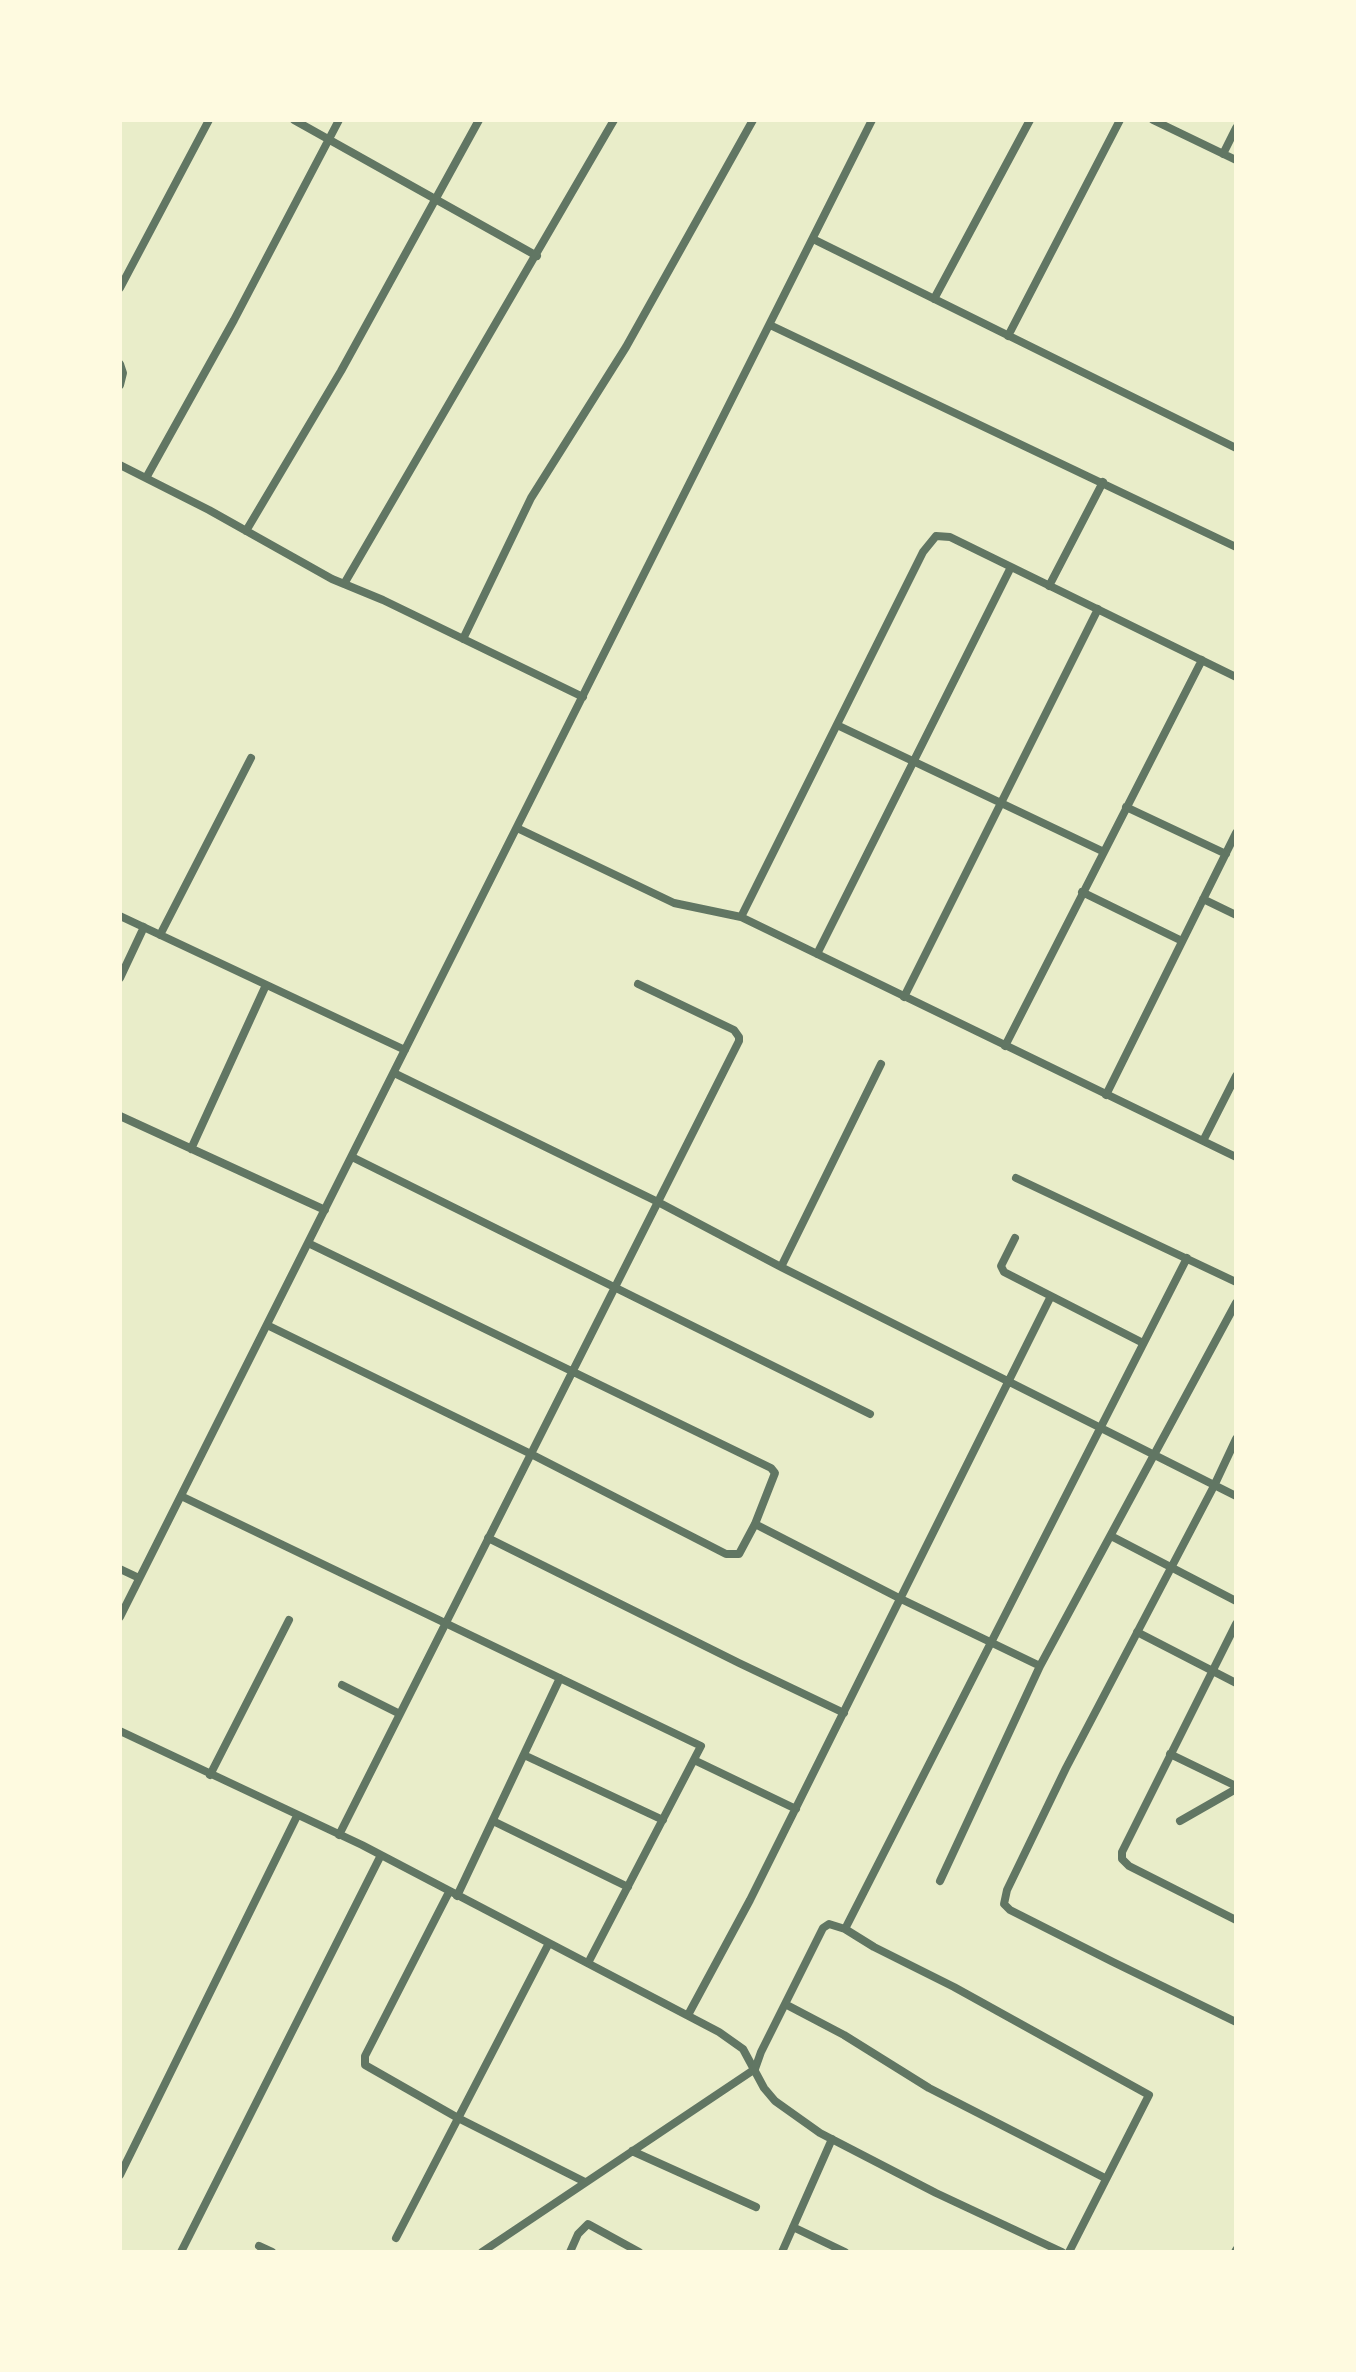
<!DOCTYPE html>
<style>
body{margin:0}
#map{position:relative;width:1356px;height:2372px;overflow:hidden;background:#e9edc9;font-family:"Noto Sans",sans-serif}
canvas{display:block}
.frame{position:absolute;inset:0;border:122px solid #fefae0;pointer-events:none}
</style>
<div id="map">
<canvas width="1356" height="2372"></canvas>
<div class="frame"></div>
</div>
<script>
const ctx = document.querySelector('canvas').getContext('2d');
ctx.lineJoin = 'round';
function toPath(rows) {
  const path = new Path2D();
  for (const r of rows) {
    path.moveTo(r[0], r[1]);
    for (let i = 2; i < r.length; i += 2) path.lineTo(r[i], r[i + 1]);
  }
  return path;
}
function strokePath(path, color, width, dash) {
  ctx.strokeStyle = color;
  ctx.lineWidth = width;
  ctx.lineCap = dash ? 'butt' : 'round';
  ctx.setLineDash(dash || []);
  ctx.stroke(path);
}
strokePath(toPath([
 [294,120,537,256],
 [1153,120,1236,160],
 [1223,154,1236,128],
 [813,239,1236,448],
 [120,288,209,120],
 [934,299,1030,120],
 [770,325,1236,547],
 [1008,336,1120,120],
 [120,364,123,373,120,385],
 [120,465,209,510,332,579,383,600,583,697],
 [146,478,234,320,339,120],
 [246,531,341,371,479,120],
 [344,584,614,120],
 [1049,586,1103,482],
 [463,639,531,498,626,347,753,120],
 [837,725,1102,851],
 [1126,807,1226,854],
 [517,828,674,903,741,917,1236,1157],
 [1082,892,1182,941],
 [1203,899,1236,915],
 [120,916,405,1050],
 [741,917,923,552,936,536,950,537,1236,677],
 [160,935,251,758],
 [817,954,1011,567],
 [120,978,144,927],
 [904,997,1098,609],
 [1005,1046,1202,660],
 [394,1073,658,1202,781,1267,1236,1496],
 [1106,1095,1236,833],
 [120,1116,325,1210],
 [1203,1141,1236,1076],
 [191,1149,266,985],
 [352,1157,870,1414],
 [1016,1178,1236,1282],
 [1015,1238,1001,1266,1004,1272,1143,1343],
 [781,1267,881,1064],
 [267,1325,531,1454,726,1554,739,1554,755,1524,775,1473,771,1468,308,1243],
 [1236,1439,1214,1486,1066,1768,1007,1890,1004,1904,1010,1910,1113,1962,1236,2022],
 [181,1496,701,1746,588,1963],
 [755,1524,901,1599,1040,1666],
 [1111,1536,1236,1601],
 [488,1538,739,1663,844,1713],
 [120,1569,139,1578],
 [120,1617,872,120],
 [1236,1624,1122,1852,1122,1859,1129,1866,1236,1920],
 [1137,1632,1236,1683],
 [342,1685,400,1714],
 [120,1731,362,1845,719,2032,743,2049,764,2088,775,2101,820,2133,936,2193,1062,2252],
 [1170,1754,1236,1786],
 [524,1755,663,1820],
 [694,1760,796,1809],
 [210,1775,289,1620],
 [493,1821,628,1887],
 [1180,1821,1236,1789],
 [339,1835,739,1041,739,1037,734,1030,638,984],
 [940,1881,1040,1666,1236,1303],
 [449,1892,365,2056,365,2065,458,2118,585,2182],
 [457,1896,560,1678],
 [845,1929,1187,1258],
 [785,2004,844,2035,929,2088,1105,2178],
 [688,2015,750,1900,1051,1296],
 [632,2151,756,2207],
 [120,2175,297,1816],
 [793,2227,845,2252],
 [396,2238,549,1943],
 [259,2246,272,2252],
 [181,2252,381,1855],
 [482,2252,755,2069,761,2052,823,1928,829,1924,845,1929,874,1947,954,1987,1149,2095,1069,2252],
 [570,2252,578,2234,588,2224,639,2252],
 [782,2252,832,2139],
 [1235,2252,1236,2250]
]), '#617663', 8);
</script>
